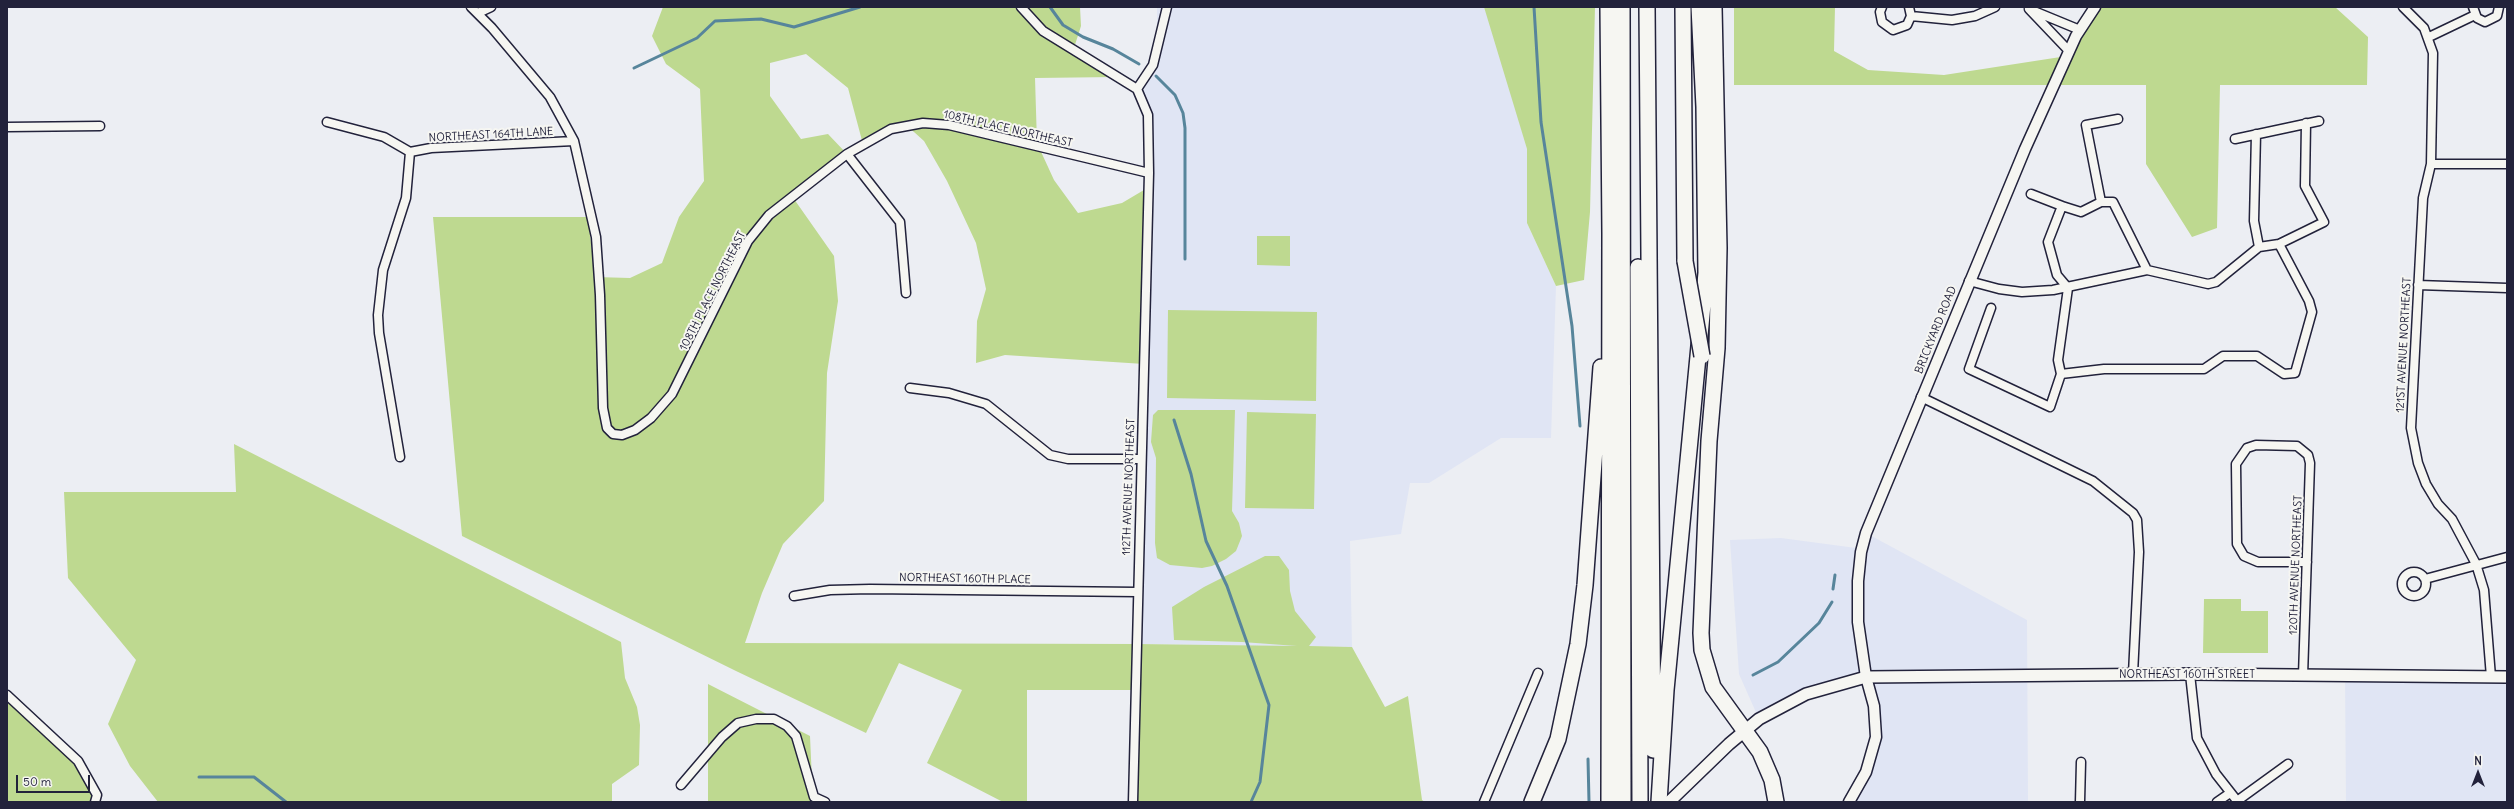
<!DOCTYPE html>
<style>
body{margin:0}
#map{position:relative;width:2514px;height:809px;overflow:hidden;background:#eceef3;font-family:Delius,sans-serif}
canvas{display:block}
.frame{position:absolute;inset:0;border:8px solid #22223b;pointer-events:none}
.north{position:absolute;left:2458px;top:753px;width:40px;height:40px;-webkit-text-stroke:3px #f6f6f2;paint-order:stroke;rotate:0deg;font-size:11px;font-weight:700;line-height:16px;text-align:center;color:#22223b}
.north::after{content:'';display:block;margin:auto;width:14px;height:18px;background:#22223b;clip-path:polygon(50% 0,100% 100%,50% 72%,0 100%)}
.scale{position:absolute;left:16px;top:775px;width:74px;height:18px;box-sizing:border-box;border:2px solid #22223b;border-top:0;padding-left:5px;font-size:12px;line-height:14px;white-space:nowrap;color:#22223b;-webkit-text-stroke:3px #f6f6f2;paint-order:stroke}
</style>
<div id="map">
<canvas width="2514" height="809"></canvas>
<div class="frame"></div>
<div class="north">N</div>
<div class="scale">50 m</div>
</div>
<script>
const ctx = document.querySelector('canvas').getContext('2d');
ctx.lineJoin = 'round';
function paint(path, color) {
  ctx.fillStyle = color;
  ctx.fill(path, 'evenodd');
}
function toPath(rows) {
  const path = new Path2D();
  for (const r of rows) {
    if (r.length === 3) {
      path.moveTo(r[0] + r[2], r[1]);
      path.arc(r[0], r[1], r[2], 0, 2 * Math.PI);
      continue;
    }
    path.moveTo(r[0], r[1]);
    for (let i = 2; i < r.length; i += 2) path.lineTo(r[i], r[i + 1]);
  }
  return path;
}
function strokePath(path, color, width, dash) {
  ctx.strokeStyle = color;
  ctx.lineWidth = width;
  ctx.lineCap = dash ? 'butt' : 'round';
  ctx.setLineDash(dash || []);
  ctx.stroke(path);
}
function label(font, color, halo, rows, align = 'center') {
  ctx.font = font + ' Delius,sans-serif';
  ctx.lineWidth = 4;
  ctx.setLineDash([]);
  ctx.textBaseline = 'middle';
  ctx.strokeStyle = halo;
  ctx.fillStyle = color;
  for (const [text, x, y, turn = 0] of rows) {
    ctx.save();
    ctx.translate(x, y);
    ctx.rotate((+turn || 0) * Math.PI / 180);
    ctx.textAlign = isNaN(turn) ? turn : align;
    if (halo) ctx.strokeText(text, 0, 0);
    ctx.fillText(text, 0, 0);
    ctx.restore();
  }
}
paint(toPath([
 [1157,7,1484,7,1493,29,1527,149,1527,223,1556,286,1551,438,1501,438,1429,483,1410,483,1401,534,1350,541,1352,647,1136,644,1149,134,1137,89,1157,49],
 [1866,533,2027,620,2028,802,1849,802,1876,737,1866,677,1836,684,1759,719,1739,674,1730,540,1781,538,1856,548],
 [2345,674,2507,677,2507,802,2346,802]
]), '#e0e5f4');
paint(toPath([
 [663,7,1080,7,1081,26,1073,51,1115,77,1035,78,1037,143,1054,180,1078,213,1122,203,1149,187,1144,364,1005,355,976,363,977,321,986,289,976,243,947,181,924,141,904,123,864,148,848,88,806,54,770,63,770,96,801,139,828,134,847,154,794,199,834,256,838,301,827,373,824,501,783,544,762,593,745,643,1136,644,1297,646,1242,642,1174,640,1172,607,1204,587,1265,556,1279,556,1289,570,1290,591,1295,611,1316,637,1309,646,1352,647,1385,707,1408,696,1422,800,1425,802,1003,802,927,763,962,690,899,663,866,733,736,671,462,536,433,217,588,217,595,277,630,278,662,263,679,217,704,181,700,89,666,64,652,36],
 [1027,690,1135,690,1133,801,1027,801],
 [1484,7,1595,7,1590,212,1584,280,1556,286,1527,223,1527,149],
 [1734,7,1835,7,1834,51,1868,70,1944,75,2067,56,2095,7,2335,7,2368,37,2367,85,2220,85,2217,228,2192,237,2146,164,2146,85,1734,85],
 [1257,236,1290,236,1290,266,1257,265],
 [1168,310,1317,312,1316,401,1167,398],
 [1158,410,1235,410,1232,511,1239,523,1242,536,1236,551,1226,559,1212,566,1202,568,1170,565,1157,558,1155,543,1156,458,1151,442,1153,415],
 [1247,412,1316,414,1314,509,1245,508],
 [234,444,621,642,625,678,637,707,640,725,639,765,612,784,612,802,158,802,130,766,108,724,136,660,68,578,64,492,236,492],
 [2204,599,2241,599,2241,611,2268,611,2268,653,2203,653],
 [708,684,810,736,813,802,708,802],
 [7,695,78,761,97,795,95,802,7,802]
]), '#bed990');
strokePath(toPath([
 [1050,7,1063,25,1083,37,1113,49,1139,64],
 [1534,7,1541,122,1572,326,1580,426],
 [634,68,697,38,715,21,761,19,794,27,860,7],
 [1156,76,1175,95,1183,113,1185,128,1185,259],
 [1174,420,1191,474,1206,541,1227,586,1269,705,1260,782,1251,802],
 [1833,589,1835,575],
 [1753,675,1778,662,1819,623,1832,602],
 [1588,759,1589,802],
 [199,777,254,777,286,802]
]), '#57859b', 3);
const minor = toPath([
 [471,7,492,28,550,97,574,141,596,237,600,295,603,408,607,428,613,434,622,435,635,430,651,418,672,394,748,241,769,215,847,154,891,129,923,123,949,125,1149,173],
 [1021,7,1043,31,1137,89,1148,115,1149,173,1133,802],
 [1882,7,1880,12,1882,22,1893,30,1907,25,1911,16,1909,7],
 [2403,7,2424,28,2433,53,2431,164,2423,198,2411,428,2418,463,2426,484,2438,504,2452,519,2476,564,2484,590,2491,677],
 [2473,7,2477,18,2485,22,2497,16,2499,7],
 [478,13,491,7],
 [1911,16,1952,20,1975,16,1995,7],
 [2429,37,2475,15],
 [2069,51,2029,9,2080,30],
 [1137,89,1153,65,1167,7],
 [2118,119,2086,125,2101,202,2113,202,2147,270],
 [327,122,384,137,410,152],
 [7,127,100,126],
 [2256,134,2254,221,2259,247],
 [2235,139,2319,121],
 [410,152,431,148,574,141],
 [847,154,900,222,906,293],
 [2431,164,2507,164],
 [2031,194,2062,206],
 [1969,281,1999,289,2022,292,2053,290,2147,270,2208,284,2216,282,2259,247,2279,244,2324,222,2305,186,2306,123],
 [2418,285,2507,288],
 [1991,308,1969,369,2050,407,2061,374,2058,360,2068,288,2057,275,2048,242,2062,206,2081,212,2101,202],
 [2061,374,2104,369,2204,369,2223,356,2257,356,2284,374,2295,373,2312,312,2309,301,2279,244],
 [910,388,949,393,986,404,1050,455,1068,459,1141,459],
 [1921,397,2093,481,2133,513,2137,520,2139,552,2133,674],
 [400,457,379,333,378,315,383,270,406,198,410,152],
 [2414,584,12],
 [2425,579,2507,557],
 [794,596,830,590,870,589,1137,592],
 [2190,674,2197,738,2216,774,2238,802],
 [2303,676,2310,463,2308,455,2297,446,2256,445,2247,448,2236,464,2237,544,2244,556,2258,562,2307,562],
 [7,695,78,761,97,795,95,802],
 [681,785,722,737,738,723,756,719,774,719,787,726,796,736,814,797,825,802],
 [2237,801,2288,764],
 [1484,802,1538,673],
 [2080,802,2081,762],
 [2217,802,2230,793]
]);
const tertiary = toPath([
 [1849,802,1866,772,1876,737,1874,706,1866,677,1858,622,1858,581,1861,552,1866,533,2025,149,2076,36,2095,7]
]);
const secondary = toPath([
 [1669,802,1729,744,1759,719,1806,694,1866,677,2190,674,2507,677]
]);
const motorway = toPath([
 [1608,7,1610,234,1609,802],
 [1622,7,1623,802],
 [1647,7,1653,750],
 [1683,7,1685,261],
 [1714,7,1719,248,1717,348,1709,441,1701,633,1702,650,1713,687,1760,752,1772,780,1776,802],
 [1638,267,1640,802],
 [1532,802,1558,739,1578,644,1585,585,1601,367],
 [1659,802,1666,690,1706,273,1704,107,1699,7]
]);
strokePath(minor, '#22223b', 11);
strokePath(tertiary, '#22223b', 13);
strokePath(secondary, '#22223b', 14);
strokePath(motorway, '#22223b', 18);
strokePath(minor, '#f6f6f2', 8);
strokePath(tertiary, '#f6f6f2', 10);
strokePath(secondary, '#f6f6f2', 11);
strokePath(motorway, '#f6f6f2', 15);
const motorwayBridge = toPath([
 [1685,261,1702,356]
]);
strokePath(motorwayBridge, '#22223b', 18, []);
strokePath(motorwayBridge, '#f6f6f2', 15);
label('11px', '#22223b', '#f6f6f2', [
 ["108TH PLACE NORTHEAST",1008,129,13],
 ["NORTHEAST 164TH LANE",491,135,-3],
 ["108TH PLACE NORTHEAST",713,291,-63],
 ["BRICKYARD ROAD",1936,330,-68],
 ["121ST AVENUE NORTHEAST",2404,345,-87],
 ["112TH AVENUE NORTHEAST",1129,487,-88],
 ["120TH AVENUE NORTHEAST",2296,565,-88],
 ["NORTHEAST 160TH PLACE",965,579,1],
 ["NORTHEAST 160TH STREET",2187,675]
]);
</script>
